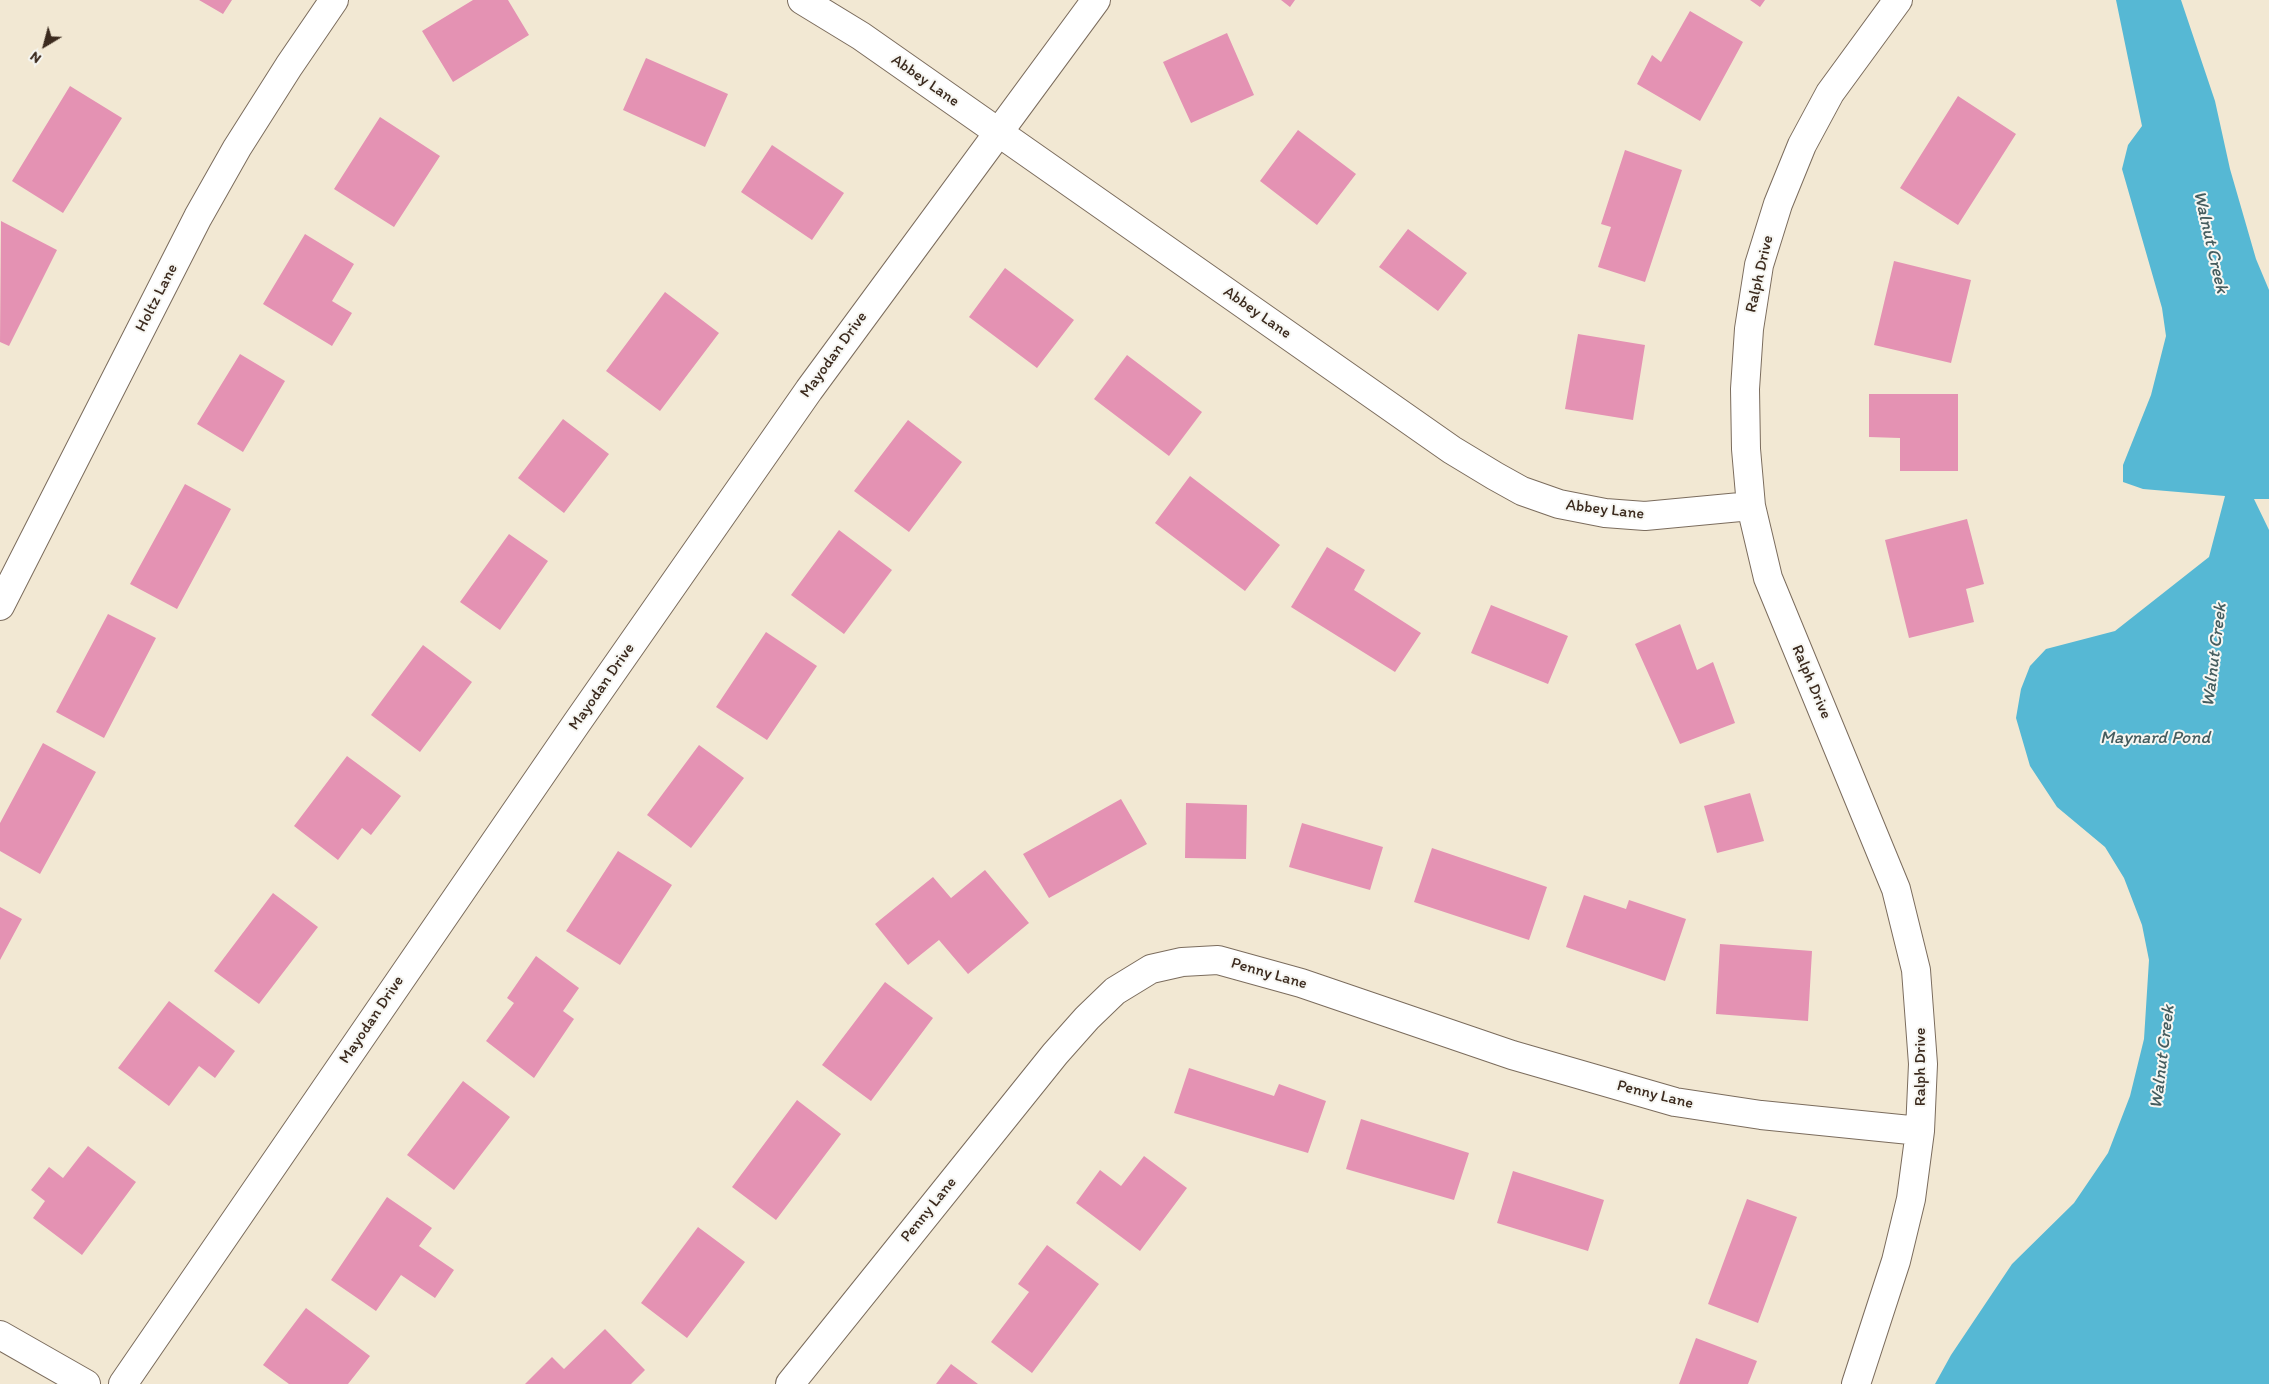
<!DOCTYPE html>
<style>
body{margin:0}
#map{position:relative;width:2269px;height:1384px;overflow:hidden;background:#f2e8d3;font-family:Itim,sans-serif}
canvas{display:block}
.north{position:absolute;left:20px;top:20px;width:50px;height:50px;-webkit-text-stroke:4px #f6f6f2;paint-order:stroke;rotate:217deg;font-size:14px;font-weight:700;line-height:20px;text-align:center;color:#3b2a1e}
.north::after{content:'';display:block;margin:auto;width:18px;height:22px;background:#3b2a1e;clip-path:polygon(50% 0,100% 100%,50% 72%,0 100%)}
</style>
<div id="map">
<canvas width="2269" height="1384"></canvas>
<div class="north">N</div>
</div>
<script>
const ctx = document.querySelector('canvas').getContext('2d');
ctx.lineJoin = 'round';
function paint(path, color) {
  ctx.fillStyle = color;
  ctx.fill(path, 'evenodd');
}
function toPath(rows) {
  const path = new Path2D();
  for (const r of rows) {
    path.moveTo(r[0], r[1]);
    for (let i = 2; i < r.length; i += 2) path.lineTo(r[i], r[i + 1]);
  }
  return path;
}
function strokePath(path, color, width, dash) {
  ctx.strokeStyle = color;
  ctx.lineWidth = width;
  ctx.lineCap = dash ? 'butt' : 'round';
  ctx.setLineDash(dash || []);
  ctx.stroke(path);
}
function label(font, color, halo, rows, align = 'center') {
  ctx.font = font + ' Itim,sans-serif';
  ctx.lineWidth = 4;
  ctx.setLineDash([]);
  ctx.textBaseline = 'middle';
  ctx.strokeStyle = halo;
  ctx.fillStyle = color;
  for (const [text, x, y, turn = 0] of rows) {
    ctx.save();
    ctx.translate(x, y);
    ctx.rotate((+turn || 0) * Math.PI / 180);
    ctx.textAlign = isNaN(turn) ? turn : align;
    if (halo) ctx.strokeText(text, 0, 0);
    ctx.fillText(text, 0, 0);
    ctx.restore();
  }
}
paint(toPath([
 [2116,0,2181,0,2215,101,2230,169,2256,259,2269,290,2269,499,2254,499,2269,530,2269,1384,1935,1384,1951,1355,2012,1264,2074,1203,2108,1153,2130,1096,2144,1039,2149,960,2142,925,2124,878,2105,847,2057,807,2030,766,2016,718,2021,689,2030,666,2046,649,2115,631,2209,557,2225,496,2143,489,2123,482,2123,465,2151,395,2166,336,2162,308,2122,169,2128,145,2142,126]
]), '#56b8d4');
paint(toPath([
 [199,0,232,0,223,14],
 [473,0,508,0,529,35,453,82,422,31],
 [1281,0,1295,0,1290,7],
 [1750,0,1765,0,1760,7],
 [1690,11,1743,42,1700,121,1637,84,1652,55,1661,62],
 [1227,33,1254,95,1191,123,1163,62],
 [646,58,728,94,705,147,623,110],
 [70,86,122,118,63,213,12,181],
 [1958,96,2016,134,1958,225,1900,188],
 [380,117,440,156,394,227,334,189],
 [1298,130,1356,174,1317,225,1260,181],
 [772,145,844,193,812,240,741,192],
 [1625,150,1682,170,1645,282,1598,267,1611,227,1601,224],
 [1,221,57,250,9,346,0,342],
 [1408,229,1467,273,1438,311,1379,267],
 [305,234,354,264,332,301,352,313,332,346,263,304],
 [1894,261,1971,280,1951,363,1874,345],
 [1005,268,1074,320,1037,368,969,317],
 [665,292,719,333,660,411,606,371],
 [1578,334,1645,345,1633,420,1565,409],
 [240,354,285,381,243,452,197,424],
 [1127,355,1202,412,1169,456,1094,399],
 [1869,394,1958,394,1958,471,1900,471,1900,438,1869,437],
 [563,419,609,454,564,513,518,478],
 [908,420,962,462,909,532,854,491],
 [1190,476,1280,545,1245,591,1155,523],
 [185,484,231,509,177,609,130,584],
 [1967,519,1984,584,1966,589,1974,622,1909,638,1885,540],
 [839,530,892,570,844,634,791,595],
 [509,534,548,561,500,630,460,602],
 [1327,547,1365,570,1354,590,1421,633,1395,672,1291,607],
 [1491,605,1568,636,1548,684,1471,653],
 [108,614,156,638,104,738,56,712],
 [1680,624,1697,670,1713,662,1735,723,1680,744,1635,644],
 [766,632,817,666,767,740,716,707],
 [423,645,472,682,420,752,371,715],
 [43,743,96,772,40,874,0,851,0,823],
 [699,745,744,778,691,848,647,815],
 [347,756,401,796,371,835,362,828,338,860,294,826],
 [1750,793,1764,841,1717,853,1704,806],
 [1121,799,1147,844,1049,898,1023,854],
 [1186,803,1247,805,1246,859,1185,858],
 [1302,823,1383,847,1370,890,1289,867],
 [1432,848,1547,887,1529,940,1414,902],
 [618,851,672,885,620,965,566,931],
 [985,870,1029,923,968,974,939,940,908,965,875,924,933,877,951,898],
 [273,893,318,927,259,1004,214,971],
 [1584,895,1626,909,1629,900,1686,919,1665,981,1566,947],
 [0,907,22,919,0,960],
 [1720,944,1812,951,1808,1021,1716,1014],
 [536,956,579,988,563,1011,574,1019,534,1078,486,1041,514,1003,507,998],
 [885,982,933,1018,871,1101,822,1065],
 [169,1001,235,1051,215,1078,199,1066,169,1106,118,1068],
 [1189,1068,1274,1096,1279,1084,1326,1101,1308,1153,1174,1113],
 [463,1081,510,1117,454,1190,407,1155],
 [797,1100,841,1134,776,1220,732,1187],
 [1361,1119,1469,1153,1454,1200,1346,1169],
 [88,1146,136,1182,82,1255,33,1218,45,1201,31,1190,49,1167,63,1178],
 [1144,1156,1187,1188,1140,1251,1076,1203,1100,1170,1121,1186],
 [1513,1171,1604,1200,1588,1251,1497,1223],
 [387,1197,432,1228,419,1246,454,1270,435,1298,401,1275,376,1311,331,1280],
 [1747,1199,1797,1217,1758,1323,1708,1304],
 [698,1227,745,1262,687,1338,641,1303],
 [1047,1245,1099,1284,1032,1373,991,1342,1029,1292,1018,1284],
 [306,1308,370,1356,348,1384,289,1384,263,1365],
 [605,1329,645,1370,631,1384,525,1384,552,1357,564,1369],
 [1696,1338,1757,1361,1748,1384,1679,1384],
 [951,1364,978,1384,936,1384]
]), '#e492b3');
const minor = toPath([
 [802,0,861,36,1452,450,1495,476,1522,491,1559,504,1605,513,1645,516,1751,506],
 [0,606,198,217,237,148,289,66,334,0],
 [0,1335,86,1384],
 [123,1384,576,724,809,390,1096,0],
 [790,1384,1055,1054,1087,1018,1115,991,1151,969,1182,962,1218,960,1301,983,1512,1055,1675,1102,1761,1115,1920,1131],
 [1856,1384,1896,1261,1911,1199,1920,1131,1923,1064,1916,970,1896,889,1768,578,1751,506,1746,449,1745,389,1749,329,1759,265,1778,204,1802,145,1830,93,1898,0]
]);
strokePath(minor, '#7b6c5d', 30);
strokePath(minor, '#fff', 28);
label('16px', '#3b2a1e', '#f6f6f2', [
 ["Abbey Lane",925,81,35],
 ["Ralph Drive",1760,274,-77],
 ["Holtz Lane",157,298,-63],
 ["Abbey Lane",1257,313,35],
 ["Mayodan Drive",834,355,-54],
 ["Abbey Lane",1605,510,7],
 ["Ralph Drive",1811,682,67],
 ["Mayodan Drive",602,687,-55],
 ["Penny Lane",1269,974,16],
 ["Mayodan Drive",372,1020,-56],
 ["Ralph Drive",1921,1067,-90],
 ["Penny Lane",1655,1095,14],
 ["Penny Lane",929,1210,-51]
]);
label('italic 18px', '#445c5e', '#f6f6f2', [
 ["Walnut Creek",2210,242,77],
 ["Walnut Creek",2215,655,-83],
 ["Maynard Pond",2155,738],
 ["Walnut Creek",2163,1057,-83]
]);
</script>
